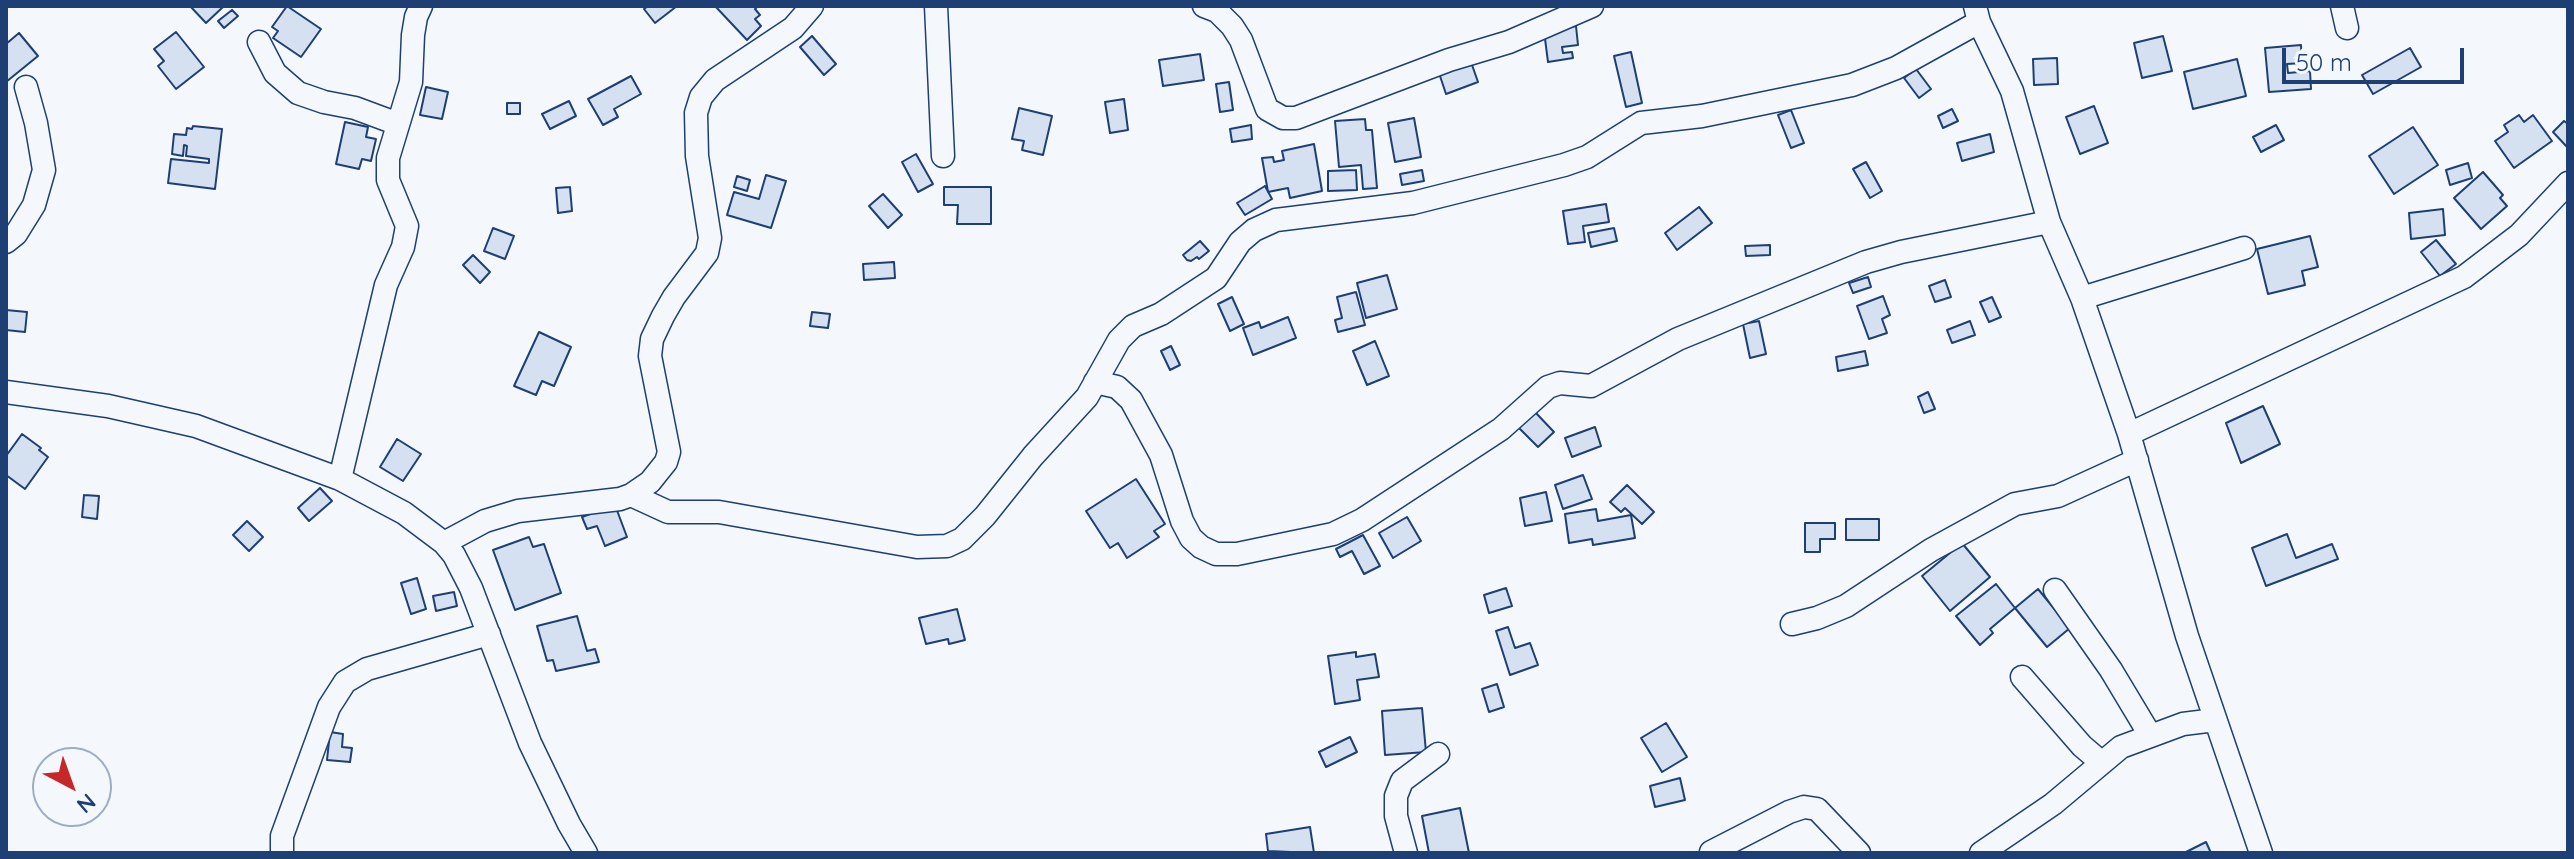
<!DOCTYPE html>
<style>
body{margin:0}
#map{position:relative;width:2574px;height:859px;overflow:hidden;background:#f4f7fb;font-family:Quicksand,sans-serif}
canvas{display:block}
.frame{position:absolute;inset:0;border:8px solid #1d3f73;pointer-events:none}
.north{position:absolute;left:32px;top:747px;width:80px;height:80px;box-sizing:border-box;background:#f4f7fb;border:2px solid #9eadc5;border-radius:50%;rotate:139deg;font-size:22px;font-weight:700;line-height:32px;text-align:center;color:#1d3f73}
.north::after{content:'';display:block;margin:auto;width:28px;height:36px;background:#c62828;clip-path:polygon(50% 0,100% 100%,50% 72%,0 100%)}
.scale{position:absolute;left:2282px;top:48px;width:182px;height:36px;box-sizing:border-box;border:4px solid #1d3f73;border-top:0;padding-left:10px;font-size:24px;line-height:28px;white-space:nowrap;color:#1d3f73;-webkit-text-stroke:6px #f4f7fb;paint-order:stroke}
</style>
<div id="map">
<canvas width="2574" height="859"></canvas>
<div class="frame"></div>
<div class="north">N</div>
<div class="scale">50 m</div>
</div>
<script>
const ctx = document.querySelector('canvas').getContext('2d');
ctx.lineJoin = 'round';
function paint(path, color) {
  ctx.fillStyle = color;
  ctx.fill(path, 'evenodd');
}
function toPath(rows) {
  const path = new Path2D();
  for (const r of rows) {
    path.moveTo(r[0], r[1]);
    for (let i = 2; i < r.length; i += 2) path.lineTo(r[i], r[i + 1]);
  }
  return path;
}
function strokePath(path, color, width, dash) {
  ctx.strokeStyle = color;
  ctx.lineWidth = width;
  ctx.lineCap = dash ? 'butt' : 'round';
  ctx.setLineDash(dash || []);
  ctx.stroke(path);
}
const building = toPath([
 [190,6,224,6,206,23,190,6],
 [287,6,321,29,301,57,273,38,278,31,272,27,287,6],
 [648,6,677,6,655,23,644,9,648,6],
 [715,6,758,6,755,9,760,15,755,19,761,26,747,40,715,6],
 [232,10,238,16,224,28,218,21,232,10],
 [1576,26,1578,45,1562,47,1563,53,1572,52,1573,58,1548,62,1544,31,1576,26],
 [176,32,204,67,176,89,158,66,164,61,154,49,176,32],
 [19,33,38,56,6,82,6,44,19,33],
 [812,36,836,64,824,75,800,47,812,36],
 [2163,36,2172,71,2142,78,2134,43,2163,36],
 [2301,45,2302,63,2287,64,2288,73,2310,71,2311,89,2269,92,2265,48,2301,45],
 [2410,48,2421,67,2373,94,2362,75,2410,48],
 [1631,52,1642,103,1626,107,1614,56,1631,52],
 [1200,54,1204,80,1163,86,1159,60,1200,54],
 [2057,58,2058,84,2034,85,2033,59,2057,58],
 [2237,59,2246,96,2193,109,2184,72,2237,59],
 [1471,62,1478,82,1446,94,1439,73,1471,62],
 [1916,69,1931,89,1919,98,1904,78,1916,69],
 [631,76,641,94,614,109,618,117,603,125,588,99,631,76],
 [1229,82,1233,110,1220,112,1216,84,1229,82],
 [426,87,448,92,442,119,420,115,426,87],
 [1124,99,1128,130,1110,133,1105,102,1124,99],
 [569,101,576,116,550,129,542,114,569,101],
 [507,103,520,103,520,114,507,114,507,103],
 [2094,106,2108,143,2080,154,2066,117,2094,106],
 [1019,108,1052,116,1043,155,1022,150,1024,141,1012,139,1019,108],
 [1952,109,1958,121,1943,128,1938,116,1952,109],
 [1791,110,1804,143,1791,148,1778,115,1791,110],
 [2519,115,2524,122,2533,115,2552,141,2514,168,2495,141,2508,132,2504,125,2519,115],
 [1414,118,1421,157,1395,162,1388,123,1414,118],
 [1365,119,1366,130,1372,130,1377,188,1363,189,1361,165,1339,167,1335,121,1365,119],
 [2564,121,2568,124,2568,148,2553,132,2564,121],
 [345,122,368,127,366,137,376,139,371,161,362,159,359,169,336,164,345,122],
 [1251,125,1252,139,1232,142,1230,129,1251,125],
 [2276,125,2284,140,2261,152,2253,137,2276,125],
 [193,126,222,129,215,189,168,183,171,159,209,163,209,159,186,156,187,146,184,145,183,156,172,154,174,134,186,135,187,128,192,129,193,126],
 [2413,127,2438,165,2394,194,2369,156,2413,127],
 [1990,134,1994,152,1962,161,1957,143,1990,134],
 [1314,144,1322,191,1290,198,1288,188,1268,192,1262,158,1273,157,1274,162,1284,160,1282,151,1314,144],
 [916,154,933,184,918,192,902,162,916,154],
 [1866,162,1882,191,1870,198,1853,169,1866,162],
 [2468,163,2472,178,2450,185,2446,170,2468,163],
 [1356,170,1357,190,1328,191,1328,171,1356,170],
 [1422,170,1424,181,1402,185,1400,174,1422,170],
 [2483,172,2503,195,2500,198,2507,206,2481,229,2454,198,2483,172],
 [766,175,786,181,771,228,727,215,734,192,759,199,766,175],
 [737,176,750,180,747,191,734,187,737,176],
 [1265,186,1272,199,1245,215,1237,203,1265,186],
 [570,187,572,211,558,213,556,188,570,187],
 [944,187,991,187,991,224,957,224,958,205,944,205,944,187],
 [883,194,902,215,888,228,869,206,883,194],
 [1606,204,1609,222,1583,226,1585,242,1568,244,1563,211,1606,204],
 [1699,207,1712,223,1677,250,1665,233,1699,207],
 [2443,209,2445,235,2411,239,2409,213,2443,209],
 [493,228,514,236,505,259,484,251,493,228],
 [1614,228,1617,241,1591,247,1588,233,1614,228],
 [2310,236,2318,267,2302,271,2305,285,2268,294,2257,249,2310,236],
 [2436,240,2456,264,2440,276,2421,252,2436,240],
 [1200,241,1209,251,1199,259,1197,257,1191,261,1187,260,1183,255,1200,241],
 [1770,245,1770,255,1746,256,1745,246,1770,245],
 [473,255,490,272,480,283,463,265,473,255],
 [894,262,895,278,864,280,863,264,894,262],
 [1387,275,1397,309,1366,318,1357,283,1387,275],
 [1868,277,1871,287,1853,293,1849,283,1868,277],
 [1945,280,1951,297,1935,302,1929,286,1945,280],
 [1356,292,1365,325,1338,332,1335,320,1342,318,1337,297,1356,292],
 [1883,296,1890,315,1882,319,1887,333,1869,339,1857,306,1883,296],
 [1232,297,1244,324,1230,331,1218,304,1232,297],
 [1992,297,2001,317,1989,322,1980,302,1992,297],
 [6,310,27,312,25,332,6,330,6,310],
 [812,312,830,314,828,328,810,326,812,312],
 [1288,317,1296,338,1253,355,1243,328,1259,322,1261,328,1288,317],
 [1759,321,1766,354,1750,358,1743,324,1759,321],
 [1970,321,1975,335,1952,343,1947,330,1970,321],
 [539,332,571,347,554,386,542,381,536,395,514,386,539,332],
 [1375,341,1389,376,1367,385,1353,351,1375,341],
 [1171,346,1180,365,1170,370,1161,351,1171,346],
 [1865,351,1868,365,1838,371,1836,357,1865,351],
 [1928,392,1935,409,1924,413,1918,397,1928,392],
 [2263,406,2280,444,2241,463,2226,423,2263,406],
 [1535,412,1554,432,1538,447,1518,427,1535,412],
 [1595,427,1601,446,1572,457,1565,438,1595,427],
 [22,434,41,448,39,450,48,457,25,489,6,475,6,456,22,434],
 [397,439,421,454,403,481,380,467,397,439],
 [1583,475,1592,499,1563,509,1555,485,1583,475],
 [1136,479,1165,524,1154,531,1159,537,1127,558,1118,543,1110,548,1086,511,1136,479],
 [1627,485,1654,512,1642,524,1625,508,1621,512,1610,502,1627,485],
 [320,488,332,501,309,521,298,508,320,488],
 [1546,492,1552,521,1525,526,1520,498,1546,492],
 [84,495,99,496,97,519,82,517,84,495],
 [615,505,627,537,605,546,597,526,587,529,582,517,615,505],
 [1596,509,1598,521,1631,515,1635,538,1593,545,1592,539,1569,543,1565,514,1596,509],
 [1407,517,1421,541,1393,558,1379,533,1407,517],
 [1846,519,1879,519,1879,540,1846,540,1846,519],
 [247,521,263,537,249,551,233,535,247,521],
 [1805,523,1835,523,1835,539,1820,539,1820,552,1805,552,1805,523],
 [2287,534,2296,558,2332,544,2338,559,2266,586,2252,548,2287,534],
 [1363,535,1380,566,1364,574,1352,551,1340,557,1336,549,1363,535],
 [529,537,533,547,544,544,561,593,515,610,493,550,529,537],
 [1962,543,1990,577,1950,611,1922,576,1962,543],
 [417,578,426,609,411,614,401,583,417,578],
 [1996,584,2015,608,1990,629,1993,633,1980,645,1956,616,1996,584],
 [1506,588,1512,606,1489,613,1484,595,1506,588],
 [2038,589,2070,628,2047,647,2015,608,2038,589],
 [454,592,457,606,436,611,433,596,454,592],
 [957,609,965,640,949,644,948,639,926,644,919,618,957,609],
 [577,616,587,651,595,649,599,662,556,671,553,660,547,661,537,626,577,616],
 [1508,627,1515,648,1530,643,1538,665,1510,675,1496,631,1508,627],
 [1356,652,1356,657,1375,654,1379,677,1357,680,1360,700,1335,704,1328,656,1356,652],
 [1497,684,1504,707,1489,712,1482,689,1497,684],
 [1422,708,1426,752,1385,755,1382,711,1422,708],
 [1666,723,1687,757,1662,772,1641,738,1666,723],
 [330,732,343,734,342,747,352,748,350,762,327,760,330,732],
 [1350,737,1357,752,1326,767,1319,752,1350,737],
 [1680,778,1685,800,1655,807,1650,786,1680,778],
 [1460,808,1469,853,1429,853,1422,816,1460,808],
 [1310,827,1314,853,1268,851,1266,834,1310,827],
 [2206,842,2211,853,2186,853,2186,852,2206,842]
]);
paint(building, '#d5e0f0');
strokePath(building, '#1d3f73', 2);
const street = toPath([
 [936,6,943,156],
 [1204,6,1217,11,1232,26,1241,40,1267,109,1283,118,1296,118,1449,60,1509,42,1592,6],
 [1975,6,1979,22,2012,91,2049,222,2082,298,2129,434,2187,636,2261,853],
 [2342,6,2347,28],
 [259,42,275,73,298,93,324,102,355,108,398,124],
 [6,242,16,234,34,205,44,170,36,123,26,87],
 [2082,298,2244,248],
 [1095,382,1117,387,1131,400,1161,455,1182,521,1191,538,1201,547,1216,554,1237,554,1333,534,1362,520,1501,429,1548,387,1560,383,1591,386,1678,339,1866,262,1901,252,2049,222],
 [6,392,108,406,196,426,340,479,404,513,444,543,454,555,471,588,530,743,569,824,586,853],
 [2129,434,2464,277,2519,235,2568,183],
 [340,479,386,285,403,247,407,226,388,180,388,158,411,82,413,35,416,17,421,6],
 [631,495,668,512,719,512,917,547,947,546,962,539,985,516,1033,456,1087,397,1119,340,1133,326,1161,314,1216,278,1240,242,1254,230,1276,220,1413,203,1564,165,1587,157,1641,123,1702,116,1852,85,1896,68,1979,22],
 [444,543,485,521,518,511,620,499,631,495,650,482,666,462,669,452,650,356,652,339,663,316,674,297,707,253,710,238,697,156,696,113,701,97,715,80,793,28,812,6],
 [2055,590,2111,670,2150,735],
 [1792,624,1817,618,1846,606,1931,550,2015,504,2058,496,2137,460],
 [2022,677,2082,746,2102,763],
 [1711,852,1789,812,1804,807,1817,809,1859,853],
 [282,853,282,836,329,707,345,682,367,669,489,634],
 [1406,853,1396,816,1396,796,1402,781,1438,754],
 [1981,853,2053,804,2121,747,2183,724,2215,720]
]);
strokePath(street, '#1d3f73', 25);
strokePath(street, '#f4f7fb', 22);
</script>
